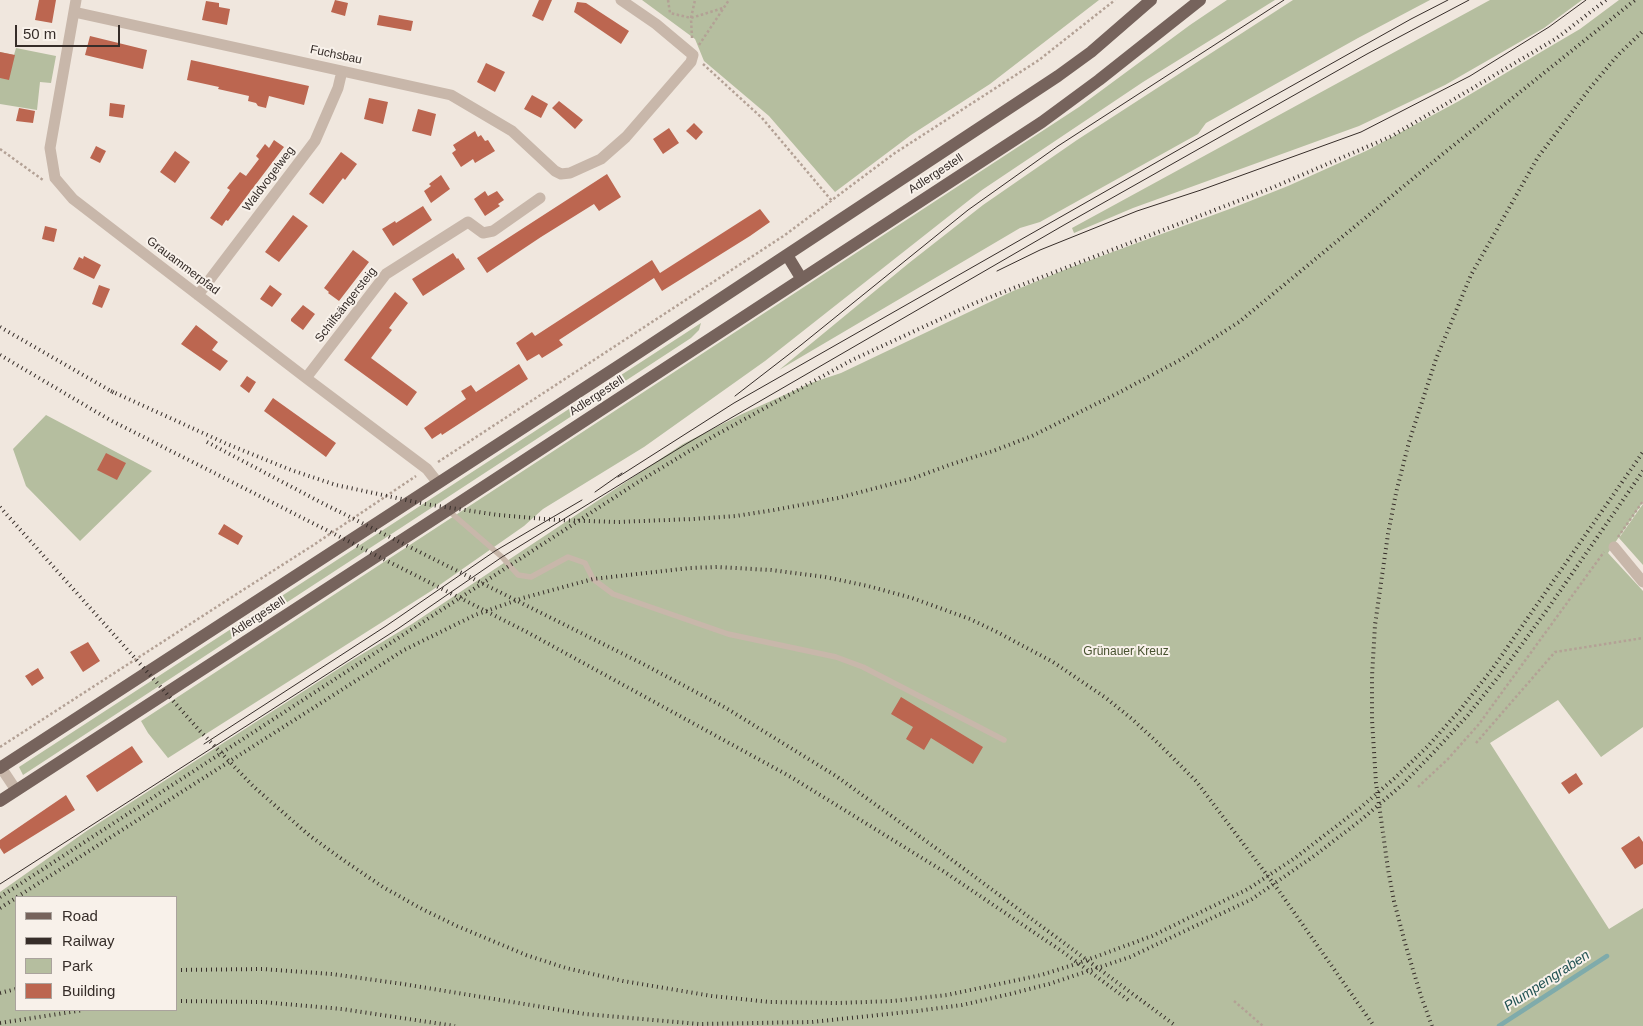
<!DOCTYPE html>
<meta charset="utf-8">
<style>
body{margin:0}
#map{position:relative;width:1643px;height:1026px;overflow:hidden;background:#f0e7de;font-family:Helvetica,sans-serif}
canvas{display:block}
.legend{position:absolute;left:15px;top:896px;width:162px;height:115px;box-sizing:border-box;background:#f8f1ea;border:1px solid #aaa39d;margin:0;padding:6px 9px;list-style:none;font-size:15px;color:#362d29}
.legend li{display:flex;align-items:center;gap:10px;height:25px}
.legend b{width:25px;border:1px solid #aaa39d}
.scale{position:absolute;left:15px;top:25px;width:105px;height:22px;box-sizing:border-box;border:2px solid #362d29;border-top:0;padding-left:6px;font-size:15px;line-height:18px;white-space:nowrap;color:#362d29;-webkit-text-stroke:4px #f8f1ea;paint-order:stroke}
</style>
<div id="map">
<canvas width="1643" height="1026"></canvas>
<ul class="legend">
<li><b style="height:6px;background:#76635c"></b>Road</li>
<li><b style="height:6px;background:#362d29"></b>Railway</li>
<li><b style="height:14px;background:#b5be9f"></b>Park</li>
<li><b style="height:14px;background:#bc6650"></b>Building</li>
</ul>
<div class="scale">50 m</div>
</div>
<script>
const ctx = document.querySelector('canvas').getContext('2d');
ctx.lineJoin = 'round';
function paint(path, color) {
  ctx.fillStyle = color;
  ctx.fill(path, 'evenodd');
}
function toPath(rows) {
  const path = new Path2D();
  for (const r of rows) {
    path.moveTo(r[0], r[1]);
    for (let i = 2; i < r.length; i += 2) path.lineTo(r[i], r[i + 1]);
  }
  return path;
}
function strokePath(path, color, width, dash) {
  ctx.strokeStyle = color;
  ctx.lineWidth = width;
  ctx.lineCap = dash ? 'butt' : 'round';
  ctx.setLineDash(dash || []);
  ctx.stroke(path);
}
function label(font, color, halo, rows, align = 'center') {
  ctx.font = font + ' Helvetica,sans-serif';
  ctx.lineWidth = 4;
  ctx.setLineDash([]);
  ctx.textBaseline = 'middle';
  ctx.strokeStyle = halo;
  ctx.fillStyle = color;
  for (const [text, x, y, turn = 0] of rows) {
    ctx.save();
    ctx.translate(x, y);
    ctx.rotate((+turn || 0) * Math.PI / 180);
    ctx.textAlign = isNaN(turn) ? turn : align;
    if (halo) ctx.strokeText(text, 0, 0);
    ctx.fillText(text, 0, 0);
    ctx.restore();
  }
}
paint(toPath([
 [642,0,1099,0,990,84,911,135,835,192,769,116,704,61,695,39],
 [1227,0,1275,0,1143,82,982,190,765,361,644,447,543,509,524,526,431,591,168,758,148,733,141,721,1079,107,1190,25],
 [1293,0,1430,0,1358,38,1206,123,1198,134,1040,222,1020,228,779,370,909,263,983,205,1077,140],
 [1490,0,1582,0,1544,28,1445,85,1359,126,1133,208,1074,233,1072,228],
 [1619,0,1643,0,1643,502,1608,553,1643,591,1643,727,1601,757,1558,700,1490,743,1609,929,1643,908,1643,1026,0,1026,0,892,88,830,349,662,412,624,683,444,742,414,811,383,841,373,1013,291,1069,268,1235,207,1288,186,1366,151,1459,101,1546,49,1580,29],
 [16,897,176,897,176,1010,16,1010],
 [16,48,56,56,51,83,40,82,37,110,0,104,0,52,14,55],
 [701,323,699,330,691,338,23,775,19,767],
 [46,415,152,471,80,541,26,486,13,449],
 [1643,504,1643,565,1619,538]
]), '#b5be9f');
strokePath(toPath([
 [1499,1026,1607,956]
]), '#7fabab', 4.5);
paint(toPath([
 [39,0,56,0,52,23,35,20],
 [335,0,348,3,345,16,331,12],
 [539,0,552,0,543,21,532,16],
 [206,1,219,3,219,7,230,9,227,25,202,20],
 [577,2,586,3,629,31,621,44,574,12],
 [379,15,413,21,411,31,377,25],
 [90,36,147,50,143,69,85,55],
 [0,52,15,55,9,80,0,78],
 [191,60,309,86,304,105,269,96,266,108,258,106,256,103,248,101,249,96,218,89,219,87,187,80],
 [486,63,505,72,495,92,477,82],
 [532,95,548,104,541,118,524,109],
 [369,98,388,102,383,124,364,119],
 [559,101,583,120,575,129,552,108],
 [110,103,125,105,123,118,109,116],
 [19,108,35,111,33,123,16,121],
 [418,109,436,114,431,136,412,131],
 [694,123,703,132,696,140,686,131],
 [669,128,679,143,663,154,653,139],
 [475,131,478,137,481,135,485,141,488,140,495,151,475,163,473,159,461,167,452,153,456,150,453,145],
 [274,140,284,147,228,221,226,220,222,226,210,218,230,190,227,188,240,172,246,176,259,159,256,156,265,144,269,148],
 [96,146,106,151,100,163,90,158],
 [175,151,190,162,175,183,160,172],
 [341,152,357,164,345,180,343,178,323,204,309,194],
 [607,174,621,197,599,211,594,204,541,237,487,273,477,258],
 [441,175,450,189,431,203,424,191,431,186,429,184],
 [485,191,488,196,497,191,504,200,498,204,500,206,485,216,474,199],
 [423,206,432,220,393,246,382,229,395,221,396,223],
 [760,209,770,222,750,236,662,291,654,278,559,340,563,345,542,358,539,354,527,361,516,343,532,332,535,336,652,260,660,273],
 [293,215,308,226,279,262,265,252],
 [45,226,57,229,54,242,42,239],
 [353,250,369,262,339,301,328,293,329,292,324,288],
 [453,253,457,259,458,258,465,269,423,296,412,279],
 [84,256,101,265,94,279,73,269,79,257,83,259],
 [99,285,110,289,102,308,92,304],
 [270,285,282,294,272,307,260,299],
 [395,292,408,303,389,328,392,330,371,358,417,392,407,406,344,360],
 [303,305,315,314,303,330,291,321,291,319],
 [196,325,218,342,212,350,228,361,220,371,181,344],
 [519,364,528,379,442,435,441,433,432,439,424,428,466,399,461,391,471,385,476,392],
 [247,376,256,382,249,393,240,386],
 [273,398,336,443,326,457,264,411],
 [106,453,126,463,117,480,97,470],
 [224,524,243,536,238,545,218,534],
 [88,642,100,661,83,672,70,652],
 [38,668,44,678,32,686,25,676],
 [901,697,983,747,973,764,931,738,924,750,906,739,913,727,891,714],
 [132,746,143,762,97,792,86,776],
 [1576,773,1583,784,1569,794,1561,783],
 [66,795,75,810,4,854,0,848,0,840],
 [1639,836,1643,842,1643,864,1635,869,1621,848]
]), '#bc6650');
strokePath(toPath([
 [668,0,670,13,691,18,723,8],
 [692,38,691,18,695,0],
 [699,45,729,0],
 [703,64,762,118,832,201],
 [0,149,43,180],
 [438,462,785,235,895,153,1039,60,1115,0],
 [1618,537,1643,501],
 [1476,743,1555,652,1643,638],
 [0,747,232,597,312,546,416,476],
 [1418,787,1448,759,1479,724,1604,552],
 [1234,1001,1263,1026]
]), '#b3a195', 2.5, [2.5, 2.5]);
strokePath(toPath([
 [449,511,502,557,518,575,531,577,568,557,585,563,593,579,613,594,728,634,836,657,863,667,1004,740]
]), '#c8b7aa', 5.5);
strokePath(toPath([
 [76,0,50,148,55,178,73,199,306,378,427,469,438,483],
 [74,12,451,95,512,131,555,171,561,174,570,173,601,159,626,137,691,62,693,55,656,24,621,0],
 [198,295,315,141,338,88,342,71],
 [306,378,386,274,468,222,483,233,493,231,540,198],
 [1614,547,1643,582],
 [0,766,16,790]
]), '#c8b7aa', 11);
strokePath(toPath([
 [787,255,801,278],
 [0,768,623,363,1058,76,1091,52,1151,0],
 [0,801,448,510,1042,122,1099,80,1200,0]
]), '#76635c', 12);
strokePath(toPath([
 [997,271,1040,250,1137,211,1201,190,1361,132,1470,76,1549,27,1586,0],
 [735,396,801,345,968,210,1058,146,1284,0],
 [618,477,734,403,1229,121,1411,19,1448,0],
 [595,492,622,473],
 [204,744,386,626,495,551,582,500],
 [0,884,399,628,502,557,686,444,1064,225,1367,54,1469,0]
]), '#362d29', 1);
strokePath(toPath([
 [0,327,116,394],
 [0,355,110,420,525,631,791,777,943,871,1063,952,1131,1002],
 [111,391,227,444,291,470,336,485,425,504,498,515,557,520,618,522,693,519,736,516,774,510,838,498,914,478,949,465,993,451,1032,436,1120,392,1180,360,1239,322,1444,153,1635,0],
 [207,442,324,504,645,665,726,708,836,776,944,854,1176,1026],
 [0,507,200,731,254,787,310,836,346,862,383,887,422,909,457,926,526,955,566,968,623,981,712,996,770,1002,838,1003,893,1001,947,995,1041,975,1076,964,1152,936,1248,889,1295,858,1360,808,1396,777,1428,746,1460,710,1493,668,1643,452],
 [0,897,635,484,714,436,852,360,975,303,1274,187,1392,136,1557,38,1606,0],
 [17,897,404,650,475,615,523,598,593,579,690,568,717,567,771,570,825,577,868,586,912,598,970,619,997,632,1053,662,1106,698,1132,719,1159,744,1196,781,1279,891,1374,1026],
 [0,908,16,898],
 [176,970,262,969,332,974,403,984,585,1014,699,1024,812,1022,917,1011,962,1005,1010,994,1049,984,1130,957,1252,899,1314,856,1361,820,1403,784,1434,752,1468,715,1499,676,1549,607,1643,471],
 [0,993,16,989],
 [176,1001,262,1002,342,1009,455,1026],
 [0,1023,84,1010],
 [1432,1026,1420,993,1405,943,1394,901,1388,869,1376,783,1372,720,1372,676,1375,625,1388,534,1396,493,1409,442,1436,359,1471,275,1538,157,1590,88,1617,56,1643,31]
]), '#362d29', 4, [1, 4]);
label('12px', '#362d29', '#f8f1ea', [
 ["Fuchsbau",336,55,12],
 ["Adlergestell",936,174,-33],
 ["Waldvogelweg",269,179,-53],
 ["Grauammerpfad",183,266,37],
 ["Schilfsängersteig",346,305,-52],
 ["Adlergestell",597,396,-33],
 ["Adlergestell",258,617,-33]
]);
label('12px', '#47522f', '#f8f1ea', [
 ["Grünauer Kreuz",1126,652]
]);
label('italic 14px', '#225354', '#f8f1ea', [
 ["Plumpengraben",1547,981,-33]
]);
</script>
